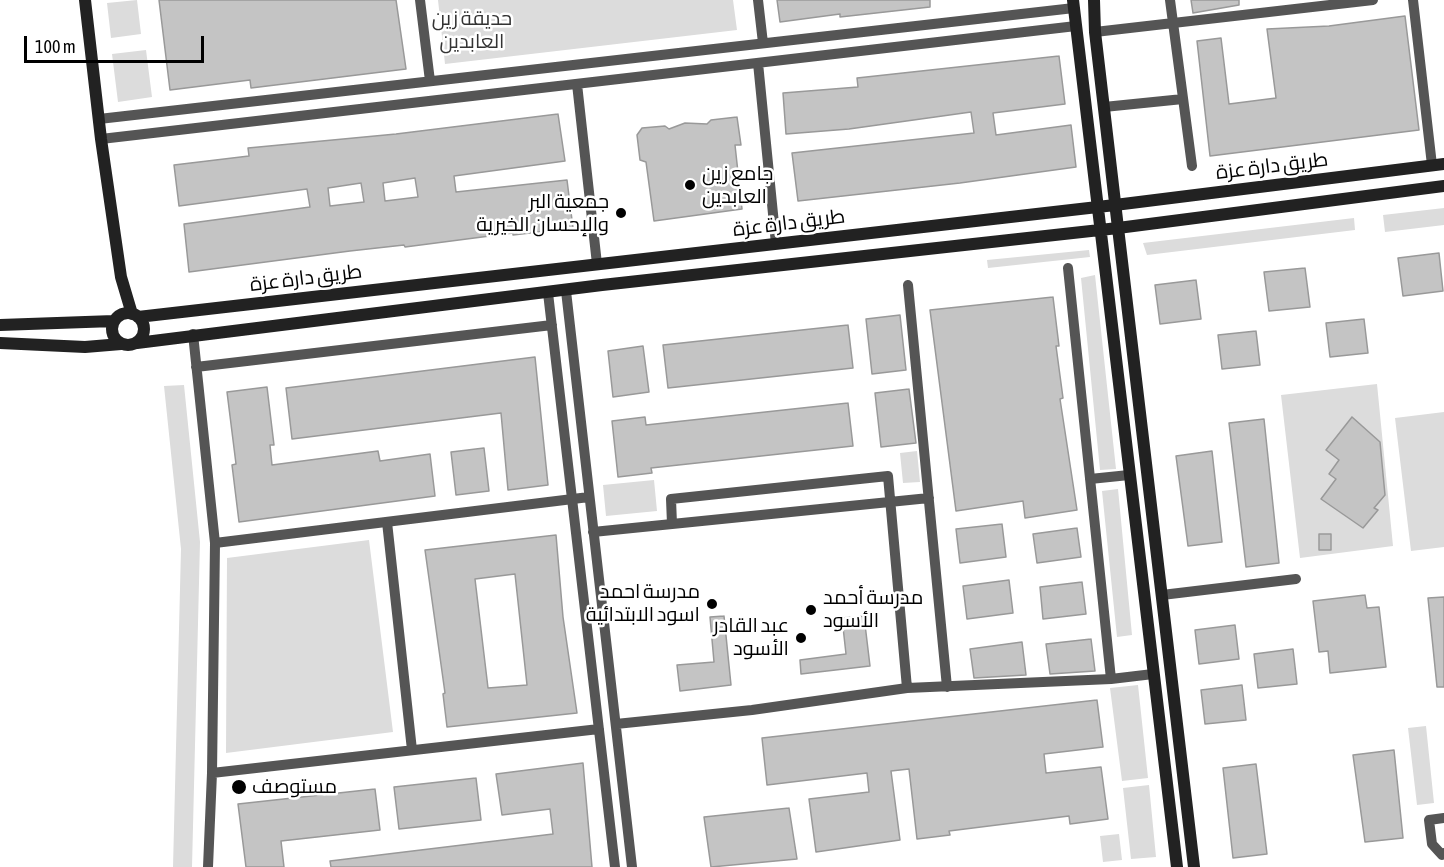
<!DOCTYPE html>
<meta charset="utf-8">
<style>
body{margin:0}
#map{position:relative;width:1444px;height:867px;overflow:hidden;background:#fff;font-family:"Asap Condensed",sans-serif}
canvas{display:block}
.scale{position:absolute;left:24px;top:36px;width:180px;height:27px;box-sizing:border-box;border:3px solid #000;border-top:0;padding-left:8px;font-size:18px;line-height:21px;white-space:nowrap;color:#000;-webkit-text-stroke:4px #fff;paint-order:stroke}
</style>
<div id="map">
<canvas width="1444" height="867"></canvas>
<div class="scale">100 m</div>
</div>
<script>
const ctx = document.querySelector('canvas').getContext('2d');
ctx.lineJoin = 'round';
function paint(path, color) {
  ctx.fillStyle = color;
  ctx.fill(path, 'evenodd');
}
function toPath(rows) {
  const path = new Path2D();
  for (const r of rows) {
    if (r.length === 3) {
      path.moveTo(r[0] + r[2], r[1]);
      path.arc(r[0], r[1], r[2], 0, 2 * Math.PI);
      continue;
    }
    path.moveTo(r[0], r[1]);
    for (let i = 2; i < r.length; i += 2) path.lineTo(r[i], r[i + 1]);
  }
  return path;
}
function strokePath(path, color, width, dash) {
  ctx.strokeStyle = color;
  ctx.lineWidth = width;
  ctx.lineCap = dash ? 'butt' : 'round';
  ctx.setLineDash(dash || []);
  ctx.stroke(path);
}
function label(font, color, halo, rows, align = 'center') {
  ctx.font = font + ' "Asap Condensed",Cairo,sans-serif';
  ctx.lineWidth = 5;
  ctx.setLineDash([]);
  ctx.textBaseline = 'middle';
  ctx.strokeStyle = halo;
  ctx.fillStyle = color;
  for (const [text, x, y, turn = 0] of rows) {
    ctx.save();
    ctx.translate(x, y);
    ctx.rotate((+turn || 0) * Math.PI / 180);
    ctx.textAlign = isNaN(turn) ? turn : align;
    if (halo) ctx.strokeText(text, 0, 0);
    ctx.fillText(text, 0, 0);
    ctx.restore();
  }
}
paint(toPath([
 [137,0,141,34,111,38,107,3],
 [438,0,733,0,737,30,445,64],
 [146,50,152,97,118,102,112,54],
 [1444,208,1444,225,1385,232,1383,215],
 [1354,218,1355,230,1147,255,1143,243],
 [1089,250,1090,257,988,268,987,260],
 [1095,275,1116,469,1100,470,1081,278],
 [1377,384,1393,546,1300,558,1281,395],
 [184,385,200,542,192,867,173,867,181,549,164,386],
 [1444,412,1444,547,1411,551,1395,418],
 [917,451,920,482,903,483,900,453],
 [654,480,657,511,606,516,603,485],
 [1118,489,1132,635,1117,637,1102,491],
 [369,540,393,732,226,753,227,558],
 [1138,685,1148,778,1122,781,1110,688],
 [1426,726,1434,803,1417,805,1408,728],
 [1149,785,1156,857,1131,859,1123,788],
 [1119,834,1122,860,1103,862,1100,836]
]), '#dcdcdc');
const building = toPath([
 [159,0,396,0,406,69,251,88,250,80,170,90,159,0],
 [777,0,930,0,930,7,840,17,840,14,780,22,777,0],
 [1191,0,1239,0,1239,5,1193,13,1191,0],
 [1405,16,1419,130,1210,156,1197,41,1221,38,1229,104,1276,98,1267,29,1329,26,1405,16],
 [1059,56,1065,104,993,113,996,135,1071,125,1076,167,960,183,798,201,792,153,974,133,971,112,849,129,786,134,783,93,858,87,857,78,1059,56],
 [558,114,565,161,454,176,456,192,567,180,573,228,513,235,513,233,405,247,404,245,350,251,189,272,184,224,310,207,307,189,179,206,174,165,249,156,248,148,396,134,558,114],
 [415,178,418,197,385,201,383,183,415,178],
 [361,183,364,202,330,206,328,188,361,183],
 [737,117,741,145,735,145,742,209,654,221,646,162,640,160,637,135,642,128,665,126,669,129,685,123,707,124,711,120,737,117],
 [1439,253,1443,291,1403,296,1398,258,1439,253],
 [1305,268,1310,307,1269,311,1264,272,1305,268],
 [1196,280,1201,319,1160,324,1155,285,1196,280],
 [1053,297,1059,346,1056,346,1063,398,1060,399,1077,510,1025,518,1023,501,956,511,930,310,1053,297],
 [900,315,906,370,872,374,866,319,900,315],
 [1364,319,1368,353,1330,357,1326,323,1364,319],
 [848,325,853,368,668,388,663,345,848,325],
 [1256,331,1260,365,1222,369,1218,335,1256,331],
 [643,346,649,392,613,397,608,351,643,346],
 [535,357,548,485,508,490,501,413,292,439,286,388,535,357],
 [267,387,274,445,270,445,272,465,378,451,380,461,430,454,435,496,239,522,232,465,236,464,227,392,267,387],
 [909,389,916,443,881,447,875,393,909,389],
 [848,403,853,446,651,468,652,473,618,477,612,421,645,417,646,425,848,403],
 [1352,417,1380,442,1385,495,1374,508,1378,510,1363,528,1321,499,1336,479,1329,474,1339,460,1326,450,1352,417],
 [1264,419,1279,563,1246,567,1229,423,1264,419],
 [484,448,489,491,456,495,451,452,484,448],
 [1212,451,1222,542,1188,546,1176,456,1212,451],
 [1002,524,1006,557,960,563,956,529,1002,524],
 [1077,528,1081,557,1037,563,1033,534,1077,528],
 [1319,534,1331,534,1331,550,1319,550,1319,534],
 [556,535,563,617,577,713,447,727,443,694,445,693,425,550,556,535],
 [515,574,527,685,488,688,475,579,515,574],
 [1009,580,1013,613,967,619,963,586,1009,580],
 [1082,582,1086,614,1043,619,1040,587,1082,582],
 [1365,595,1367,608,1379,607,1386,667,1330,673,1328,651,1319,652,1313,601,1365,595],
 [1444,597,1444,687,1437,687,1428,598,1444,597],
 [724,616,731,685,680,691,677,665,714,662,710,617,724,616],
 [864,616,870,666,801,674,800,660,846,654,842,618,864,616],
 [1235,625,1239,659,1199,664,1195,630,1235,625],
 [1091,639,1095,671,1050,674,1046,644,1091,639],
 [1022,642,1026,675,974,678,970,649,1022,642],
 [1293,649,1297,684,1258,688,1254,654,1293,649],
 [1242,685,1246,720,1205,724,1201,690,1242,685],
 [1097,700,1103,747,1044,754,1046,773,1101,767,1108,819,1070,824,1069,816,949,831,950,835,917,839,909,769,891,771,900,840,816,852,809,799,869,792,867,773,767,785,762,738,1097,700],
 [1394,750,1403,838,1365,842,1353,755,1394,750],
 [583,763,592,867,331,867,330,861,553,834,550,809,502,815,496,774,583,763],
 [1256,764,1267,854,1233,858,1223,768,1256,764],
 [476,778,481,820,399,829,394,787,476,778],
 [375,789,380,830,281,841,284,867,246,867,238,804,375,789],
 [789,808,797,859,711,867,704,817,789,808]
]);
paint(building, '#c4c4c4');
strokePath(building, '#999', 1.5);
strokePath(toPath([
 [420,0,430,81],
 [758,0,763,43],
 [1170,0,1192,166],
 [1413,0,1432,165],
 [1095,32,1373,0],
 [758,63,776,244],
 [577,84,597,264],
 [1104,107,1183,99],
 [99,119,1074,8],
 [101,139,1076,26],
 [1068,268,1111,679],
 [908,285,947,687],
 [566,291,632,867],
 [548,293,615,867],
 [193,334,215,543,212,773,208,867],
 [196,367,552,325],
 [1090,479,1129,475],
 [387,522,412,750],
 [672,524,671,499,888,476,907,688],
 [593,532,929,498],
 [215,543,589,497],
 [1162,595,1296,579],
 [616,724,752,710,907,688,1111,679,1153,674],
 [212,773,599,729],
 [1444,818,1429,820,1432,844,1442,855,1444,853]
]), '#555', 10);
strokePath(toPath([
 [85,0,101,139,121,277,132,314],
 [1073,0,1177,867],
 [1094,0,1095,32,1118,228,1194,867],
 [128,329,16],
 [138,317,1115,205,1444,164],
 [0,325,114,321],
 [0,343,85,347,121,344],
 [137,343,602,285,1118,228,1444,186]
]), '#222', 12);
for (const [x, y, r, color] of [
 [690,185,6,"#000"],
 [621,213,6,"#000"],
 [712,604,6,"#000"],
 [811,610,6,"#000"],
 [801,638,6,"#000"],
 [239,787,8,"#000"]
]) {
  const dot = new Path2D();
  dot.arc(x, y, r, 0, 2 * Math.PI);
  ctx.fillStyle = color;
  ctx.fill(dot);
  strokePath(dot, '#fff', 2);
}
label('20px', '#333', '#fff', [
 ["حديقة زين",472,19],
 ["العابدين",472,42]
]);
label('20px', '#000', '#fff', [
 ["طريق دارة عزة",1272,166,-7],
 ["طريق دارة عزة",789,223,-7],
 ["طريق دارة عزة",306,278,-7]
]);
label('20px', '#000', '#fff', [
 ["جامع زين",702,174],
 ["العابدين",702,197],
 ["جمعية البر",609,202,"right"],
 ["والإحسان الخيرية",609,225,"right"],
 ["مدرسة احمد",700,592,"right"],
 ["اسود الابتدائية",700,615,"right"],
 ["مدرسة أحمد",823,598],
 ["الأسود",823,621],
 ["عبد القادر",789,626,"right"],
 ["الأسود",789,649,"right"],
 ["مستوصف",252,787]
], 'left');
</script>
